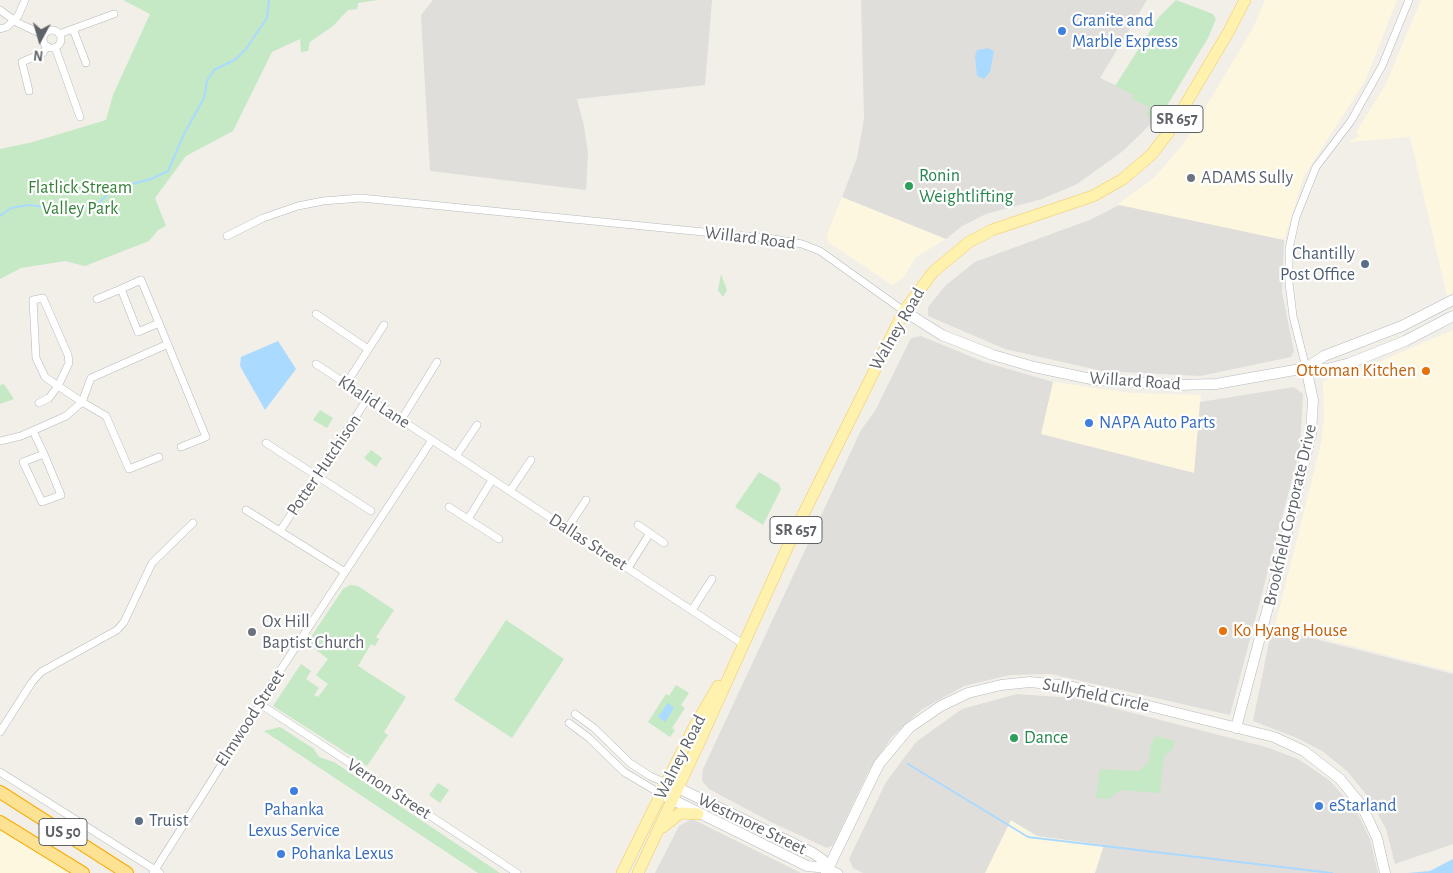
<!DOCTYPE html>
<style>
body{margin:0}
#map{position:relative;width:1453px;height:873px;overflow:hidden;background:#f1efe8;font-family:"Alegreya Sans",sans-serif}
canvas{display:block}
.north{position:absolute;left:15px;top:15px;width:50px;height:50px;-webkit-text-stroke:4px #fff;paint-order:stroke;rotate:186deg;font-size:14px;font-weight:700;line-height:20px;text-align:center;color:#5f6368}
.north::after{content:'';display:block;margin:auto;width:18px;height:22px;background:#5f6368;clip-path:polygon(50% 0,100% 100%,50% 72%,0 100%)}
</style>
<div id="map">
<canvas width="1453" height="873"></canvas>
<div class="north">N</div>
</div>
<script>
const ctx = document.querySelector('canvas').getContext('2d');
ctx.lineJoin = 'round';
function paint(path, color) {
  ctx.fillStyle = color;
  ctx.fill(path, 'evenodd');
}
function toPath(rows) {
  const path = new Path2D();
  for (const r of rows) {
    if (r.length === 3) {
      path.moveTo(r[0] + r[2], r[1]);
      path.arc(r[0], r[1], r[2], 0, 2 * Math.PI);
      continue;
    }
    path.moveTo(r[0], r[1]);
    for (let i = 2; i < r.length; i += 2) path.lineTo(r[i], r[i + 1]);
  }
  return path;
}
function strokePath(path, color, width, dash) {
  ctx.strokeStyle = color;
  ctx.lineWidth = width;
  ctx.lineCap = dash ? 'butt' : 'round';
  ctx.setLineDash(dash || []);
  ctx.stroke(path);
}
function label(font, color, halo, rows, align = 'center') {
  ctx.font = font + ' "Alegreya Sans",sans-serif';
  ctx.lineWidth = 4.5;
  ctx.setLineDash([]);
  ctx.textBaseline = 'middle';
  ctx.strokeStyle = halo;
  ctx.fillStyle = color;
  for (const [text, x, y, turn = 0] of rows) {
    ctx.save();
    ctx.translate(x, y);
    ctx.rotate((+turn || 0) * Math.PI / 180);
    ctx.textAlign = isNaN(turn) ? turn : align;
    if (halo) ctx.strokeText(text, 0, 0);
    ctx.fillText(text, 0, 0);
    ctx.restore();
  }
}
paint(toPath([
 [1265,0,1397,0,1365,81,1304,176,1284,240,1117,205,1154,178,1184,143,1253,28],
 [1421,0,1453,0,1453,293,1447,296,1410,137,1348,142,1359,136,1356,132,1386,84],
 [842,197,946,239,916,257,904,277,892,285,828,242,827,234],
 [1453,330,1453,672,1275,626,1321,444,1324,418,1323,382,1333,376,1362,369],
 [1053,382,1130,393,1201,395,1195,473,1041,434],
 [1010,820,1037,836,1105,845,1095,873,985,873],
 [0,822,83,873,0,873]
]), '#fef7e0');
paint(toPath([
 [433,0,712,0,705,85,577,99,584,126,588,153,586,190,430,171,421,15],
 [861,0,1147,0,1100,78,1166,109,1123,151,1077,184,1042,199,986,214,962,226,946,239,842,197,857,158,864,119],
 [1119,205,1284,240,1282,293,1294,351,1291,357,1200,376,1102,371,1005,349,928,316,928,307,946,285,975,262,1092,219],
 [921,336,984,362,1053,382,1041,434,1194,473,1200,402,1294,387,1303,394,1300,449,1230,715,1051,674,1010,675,964,686,921,710,892,737,869,770,833,845,827,848,769,821,709,789,702,781,703,769,861,430,875,411,911,338],
 [1272,628,1453,674,1453,844,1395,864,1386,829,1369,798,1347,771,1322,751,1297,738,1253,721],
 [1017,694,1074,698,1266,747,1298,759,1329,780,1355,808,1370,839,1378,873,1095,873,1104,845,1037,836,1011,820,985,873,863,873,853,868,849,859,886,782,916,742,962,709],
 [692,819,801,873,655,873,679,826]
]), '#e0deda');
paint(toPath([
 [123,0,378,0,358,3,357,9,348,10,333,26,310,42,308,51,301,52,300,39,272,52,233,131,186,156,155,198,166,226,158,230,149,241,85,266,65,261,21,268,0,279,0,149,33,142,106,120,113,95,150,14],
 [1176,0,1213,14,1216,19,1208,38,1168,104,1152,120,1147,116,1149,107,1132,99,1134,95,1115,86,1159,17],
 [721,274,727,290,723,297,718,290],
 [4,384,14,399,0,404,0,385],
 [320,410,333,418,327,428,313,420],
 [371,450,382,458,376,467,364,458],
 [759,472,779,484,781,489,763,525,735,507],
 [350,585,358,586,394,610,376,637,379,639,375,646,371,644,358,666,406,697,384,732,388,735,367,766,273,706,301,664,311,671,306,679,319,688,314,695,318,697,328,684,316,675,328,659,307,643,343,589],
 [506,620,564,659,512,738,454,700],
 [676,685,689,693,681,705,685,708,672,728,675,730,670,737,648,722,666,694,669,696],
 [280,727,314,749,319,757,334,762,500,873,478,873,264,731],
 [1155,736,1175,741,1173,749,1164,756,1160,793,1120,790,1109,799,1096,798,1100,769,1138,771,1148,763,1151,744],
 [438,783,449,790,440,803,429,795]
]), '#c5e8c5');
paint(toPath([
 [988,48,994,51,990,72,984,79,977,76,975,56,977,50],
 [278,341,296,369,265,410,240,366,241,357],
 [668,703,674,708,665,722,658,717],
 [1453,859,1453,873,1408,873,1430,871]
]), '#aadaff');
strokePath(toPath([
 [0,216,11,208,28,205,74,210,98,204,113,189,151,179,168,171,184,134,204,98,207,81,214,70,236,59,246,49,267,18,269,0],
 [908,764,1028,837,1332,873]
]), '#aadaff', 2);
const street = toPath([
 [0,10,18,23,44,35],
 [0,29,7,27,18,16,25,0],
 [73,29,86,63],
 [52,39,9],
 [59,34,114,14],
 [55,47,80,117],
 [29,91,22,62,43,53,47,46],
 [227,236,263,218,298,206,323,201,361,198,774,239,802,244,820,251,904,311],
 [97,299,121,289],
 [316,314,368,349],
 [159,323,138,332,121,289,141,280,159,323,206,437,181,447],
 [316,364,743,644],
 [1306,368,1293,316,1289,283,1289,249,1296,217,1316,167,1351,121,1382,66,1409,0],
 [346,384,384,325],
 [39,403,49,398,58,386,69,363,68,355,43,298,33,300,36,358,45,377,58,386,82,402,106,416,129,469,159,457],
 [401,420,437,362],
 [33,431,44,454],
 [0,441,21,436,66,416,82,402,91,378,168,344],
 [266,443,371,511],
 [44,454,61,495,42,502,23,462,44,454],
 [456,456,477,425],
 [510,491,531,460],
 [449,507,499,539],
 [246,510,345,572],
 [468,519,492,480],
 [638,525,664,543],
 [567,529,586,500],
 [280,531,368,398],
 [628,568,650,533],
 [692,610,712,579],
 [260,704,517,873],
 [575,714,594,728,630,763,650,776,666,783],
 [569,723,589,738,624,772,661,794],
 [0,732,32,682,41,672,117,630,124,622,152,563,193,523],
 [0,772,160,873],
 [828,868,839,873],
 [153,873,260,704,266,692,432,440]
]);
const secondary = toPath([
 [904,311,942,335,993,355,1034,367,1096,380,1177,385,1216,384,1306,368,1327,369,1350,363,1405,341,1453,316],
 [1306,368,1324,356,1402,326,1453,300],
 [1236,728,1281,558,1311,434,1313,400,1306,368],
 [672,785,813,853,823,860,828,868],
 [661,794,807,866,828,868],
 [826,873,879,764,909,728,941,706,968,693,1001,685,1030,682,1069,686,1274,737,1304,751,1340,779,1362,806,1377,838,1385,873]
]);
const primary = toPath([
 [663,827,680,813,698,814],
 [622,873,694,727,718,686],
 [638,873,699,743,793,535,904,311,933,272,969,242,992,230,1093,196,1123,179,1151,155,1169,132,1229,31,1245,0]
]);
const highway = toPath([
 [0,792,127,873],
 [0,822,83,873]
]);
strokePath(street, '#b5b8bc', 8);
strokePath(secondary, '#b6babf', 11);
strokePath(primary, '#f2c960', 12);
strokePath(highway, '#f9ab00', 14);
strokePath(street, '#fff', 7);
strokePath(secondary, '#fff', 10);
strokePath(primary, '#fff2af', 11);
strokePath(highway, '#fde293', 12);
for (const [x, y, r, color] of [
 [1062,31,5,"#3f7fe0"],
 [1191,178,5,"#6b7280"],
 [909,186,5,"#2e9e5b"],
 [1365,264,5,"#5c6f8a"],
 [1426,371,5,"#e8710a"],
 [1089,423,5,"#3f7fe0"],
 [1223,631,5,"#e8710a"],
 [252,632,5,"#6b7280"],
 [1014,738,5,"#2e9e5b"],
 [294,791,5,"#3f7fe0"],
 [1319,806,5,"#3f7fe0"],
 [139,821,5,"#5c6f8a"],
 [281,854,5,"#3f7fe0"]
]) {
  const dot = new Path2D();
  dot.arc(x, y, r, 0, 2 * Math.PI);
  ctx.fillStyle = color;
  ctx.fill(dot);
  strokePath(dot, '#fff', 2);
}
for (const [x, y, w] of [
 [1177,119,52],
 [796,530,52],
 [63,832,48]
]) {
  const box = new Path2D();
  box.roundRect(x - w / 2, y - 13.5, w, 27, 4);
  ctx.fillStyle = '#fff';
  ctx.fill(box);
  strokePath(box, '#5f6368', 1);
}
label('bold 16px', '#5f6368', null, [
 ["SR 657",1177,119],
 ["SR 657",796,530],
 ["US 50",63,832]
]);
label('18px', '#366cbe', '#fff', [
 ["Granite and",1072,21],
 ["Marble Express",1072,42],
 ["NAPA Auto Parts",1099,423],
 ["eStarland",1329,806],
 ["Pahanka",294,810,"center"],
 ["Lexus Service",294,831,"center"],
 ["Pohanka Lexus",291,854]
], 'left');
label('18px', '#27864d', '#fff', [
 ["Ronin",919,176],
 ["Weightlifting",919,197],
 ["Dance",1024,738]
], 'left');
label('18px', '#5b616d', '#fff', [
 ["ADAMS Sully",1201,178],
 ["Ox Hill",262,622],
 ["Baptist Church",262,643]
], 'left');
label('18px', '#348238', '#fff', [
 ["Flatlick Stream",80,188],
 ["Valley Park",80,209]
]);
label('18px', '#5f6368', '#fff', [
 ["Willard Road",750,238,7],
 ["Walney Road",897,329,-60],
 ["Willard Road",1135,381,4],
 ["Khalid Lane",374,402,33],
 ["Potter Hutchison",324,465,-56],
 ["Brookfield Corporate Drive",1290,515,-77],
 ["Dallas Street",588,542,33],
 ["Sullyfield Circle",1096,695,12],
 ["Elmwood Street",250,718,-57],
 ["Walney Road",680,757,-63],
 ["Vernon Street",389,789,33],
 ["Westmore Street",752,824,26]
]);
label('18px', '#4e5e75', '#fff', [
 ["Chantilly",1355,254],
 ["Post Office",1355,275],
 ["Truist",149,821,"left"]
], 'right');
label('18px', '#c56008', '#fff', [
 ["Ottoman Kitchen",1416,371],
 ["Ko Hyang House",1233,631,"left"]
], 'right');
</script>
